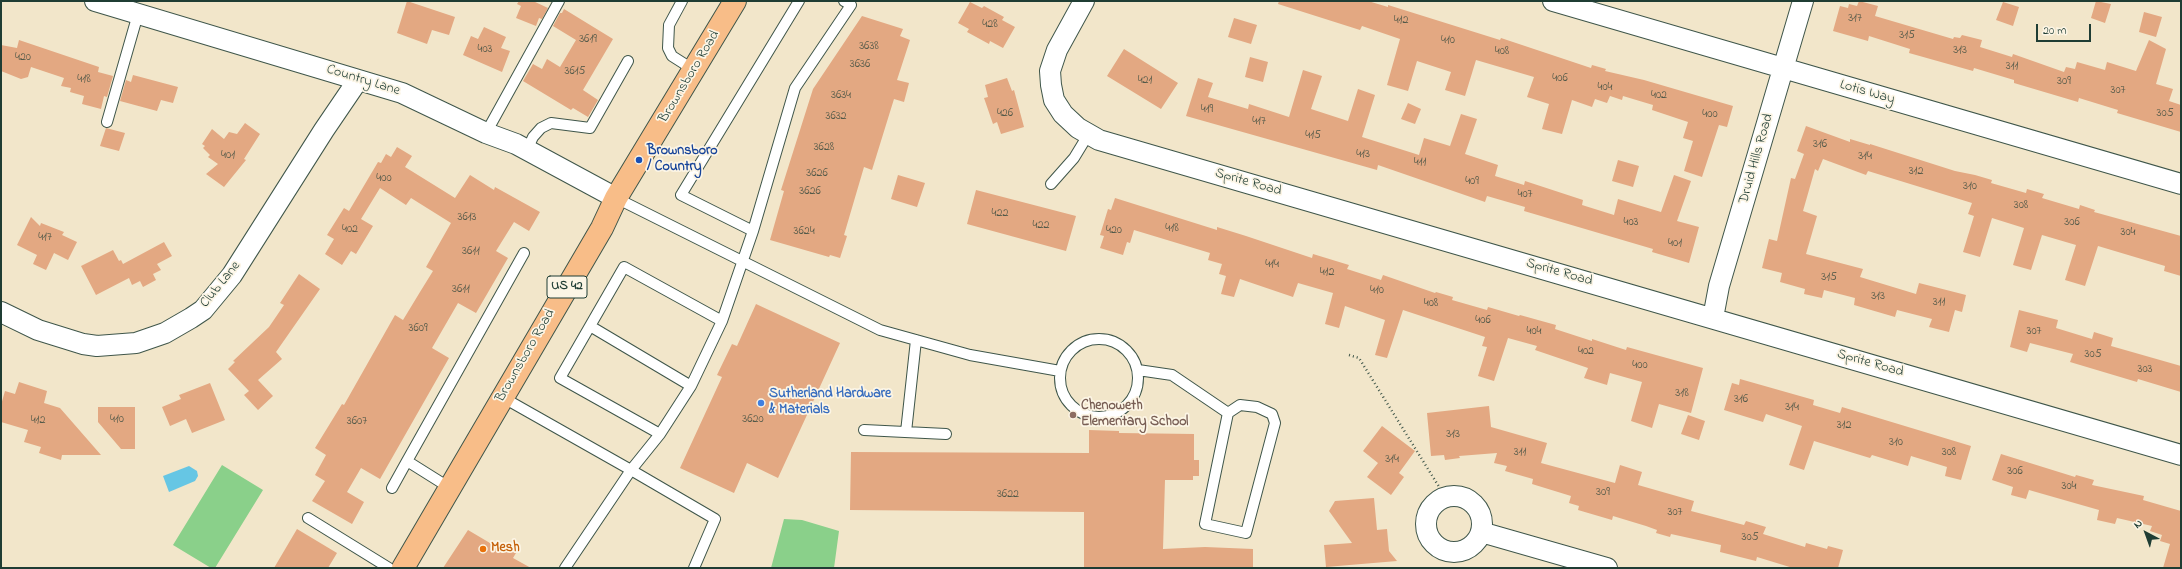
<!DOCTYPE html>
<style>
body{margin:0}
#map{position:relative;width:2182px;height:569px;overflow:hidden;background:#f2e6ca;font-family:"Indie Flower",sans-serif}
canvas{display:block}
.frame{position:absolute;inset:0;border:2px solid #1f3d34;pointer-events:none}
.north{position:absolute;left:2126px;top:513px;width:40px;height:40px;-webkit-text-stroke:3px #fcf5e5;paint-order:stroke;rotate:319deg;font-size:11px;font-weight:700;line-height:16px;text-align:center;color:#1f3d34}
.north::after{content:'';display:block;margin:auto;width:14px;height:18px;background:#1f3d34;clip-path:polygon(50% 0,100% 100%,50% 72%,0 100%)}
.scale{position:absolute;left:2036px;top:24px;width:55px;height:18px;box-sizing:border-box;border:2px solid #1f3d34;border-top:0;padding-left:5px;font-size:12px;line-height:14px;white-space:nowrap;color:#1f3d34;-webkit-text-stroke:3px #fcf5e5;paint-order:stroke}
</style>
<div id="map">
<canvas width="2182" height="569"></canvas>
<div class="frame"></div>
<div class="north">N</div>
<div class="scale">20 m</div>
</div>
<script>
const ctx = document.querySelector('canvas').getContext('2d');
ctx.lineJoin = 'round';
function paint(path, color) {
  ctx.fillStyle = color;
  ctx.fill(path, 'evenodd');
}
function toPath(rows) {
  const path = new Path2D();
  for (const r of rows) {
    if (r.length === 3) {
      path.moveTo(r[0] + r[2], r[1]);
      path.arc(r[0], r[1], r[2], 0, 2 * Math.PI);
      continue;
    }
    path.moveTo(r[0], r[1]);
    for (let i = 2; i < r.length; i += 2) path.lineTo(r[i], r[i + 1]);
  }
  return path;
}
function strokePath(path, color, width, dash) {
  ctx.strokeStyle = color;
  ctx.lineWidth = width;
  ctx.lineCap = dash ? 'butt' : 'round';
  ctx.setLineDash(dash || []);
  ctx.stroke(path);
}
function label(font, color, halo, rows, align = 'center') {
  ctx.font = font + ' "Indie Flower",sans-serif';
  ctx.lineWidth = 3.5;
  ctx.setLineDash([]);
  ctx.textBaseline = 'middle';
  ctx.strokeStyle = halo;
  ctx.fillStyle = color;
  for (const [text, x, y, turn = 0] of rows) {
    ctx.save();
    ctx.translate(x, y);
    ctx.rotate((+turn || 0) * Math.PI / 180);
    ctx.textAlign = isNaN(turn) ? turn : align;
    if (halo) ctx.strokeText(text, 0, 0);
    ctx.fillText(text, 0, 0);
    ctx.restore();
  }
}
paint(toPath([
 [222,465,263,490,215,568,211,568,173,545],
 [784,519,802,520,839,531,834,568,771,568]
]), '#8ad08a');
paint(toPath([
 [189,466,197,471,198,476,195,481,169,492,163,476]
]), '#66c6e4');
paint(toPath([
 [407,1,455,17,449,35,432,30,427,44,397,33],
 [519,1,533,1,548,8,542,19,539,18,536,26,516,18,521,6,517,4],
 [1279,1,1368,1,1388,7,1388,5,1500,40,1501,38,1591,68,1592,65,1606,69,1605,71,1644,80,1733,106,1727,127,1719,125,1702,177,1684,171,1693,141,1683,138,1688,122,1652,110,1653,105,1623,96,1622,100,1610,96,1607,103,1595,99,1592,107,1572,100,1562,134,1542,129,1549,104,1527,97,1534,77,1476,60,1465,96,1445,90,1451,72,1417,61,1408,91,1387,85,1400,39,1362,26,1360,30,1278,4],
 [1859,1,1878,6,1875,16,1953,39,1954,37,1960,38,1962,35,1982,40,1980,47,2012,57,2013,54,2064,72,2066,67,2075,69,2077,62,2105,70,2107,62,2136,71,2149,40,2166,49,2156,84,2173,89,2169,101,2181,105,2181,132,2117,113,2118,110,2079,98,2078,102,2014,83,2014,80,1974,68,1973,71,1909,53,1910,49,1869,36,1868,41,1833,31,1840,6,1848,8,1849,4,1857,6],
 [2096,1,2111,4,2105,23,2091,18],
 [970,2,982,8,984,6,1004,17,1002,20,1015,27,1003,48,990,41,989,44,967,32,969,29,958,23],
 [2003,2,2019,7,2013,26,1996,20],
 [564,9,613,39,583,90,598,100,588,117,573,108,571,110,523,81,533,64,542,69,547,59,560,67,576,40,553,26,560,13,562,13],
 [2144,12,2162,17,2156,37,2139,32],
 [862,16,903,29,900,36,910,40,897,80,909,83,904,102,894,99,872,170,864,167,844,235,847,236,840,258,830,255,829,257,770,240,784,191,781,190,813,89],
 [1234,18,1257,25,1251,44,1228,37],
 [484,27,506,37,501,48,510,51,502,72,463,55,471,36,478,39],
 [19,40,99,67,98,72,113,76,107,97,104,96,101,109,82,104,84,96,70,92,71,88,61,86,64,78,31,67,28,77,21,79,1,71,1,45,17,48],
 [1124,49,1178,83,1161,109,1107,76],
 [1250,57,1268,62,1263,82,1245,77],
 [1303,70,1322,76,1311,109,1348,121,1358,89,1375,95,1362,137,1419,155,1424,138,1450,146,1461,114,1477,119,1465,154,1498,165,1495,176,1524,185,1525,181,1583,200,1582,205,1614,215,1618,199,1661,212,1674,175,1691,181,1677,221,1699,227,1689,263,1652,252,1653,249,1524,211,1525,207,1487,196,1485,202,1378,165,1377,170,1186,116,1198,78,1213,83,1208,97,1248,109,1249,104,1289,117],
 [133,75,178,87,173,103,161,100,157,111,120,101,126,80,131,82],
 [1007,78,1012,91,1014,90,1024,127,1001,134,997,122,993,124,984,98,988,97,985,85],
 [1408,103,1421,109,1415,124,1401,119],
 [245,123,260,134,244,159,246,160,224,187,206,174,218,164,208,157,210,155,203,148,205,146,202,144,212,129,224,139,229,132,237,134],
 [1806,126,1850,142,1850,139,1870,145,1870,144,1955,171,1975,175,1992,180,1991,183,2026,193,2027,189,2044,194,2042,198,2079,209,2080,205,2095,210,2094,212,2181,236,2181,276,2164,271,2165,266,2098,246,2085,286,2065,280,2076,245,2042,235,2031,270,2013,265,2024,228,1992,218,1980,257,1963,252,1974,216,1968,214,1972,203,1868,171,1866,175,1823,159,1818,171,1815,169,1803,211,1817,216,1806,254,1863,269,1860,277,1916,294,1919,283,1966,295,1962,312,1955,310,1949,332,1929,327,1932,319,1897,310,1895,317,1854,305,1855,298,1824,290,1822,298,1804,294,1805,289,1780,282,1782,273,1762,268,1769,239,1777,241,1791,178,1795,179,1804,154,1797,151],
 [106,128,125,133,119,151,100,146],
 [397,147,412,156,405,167,455,198,470,175,494,190,495,187,540,212,529,231,514,222,496,251,508,258,476,313,458,303,432,348,449,358,380,479,361,468,347,492,364,502,352,524,312,501,325,481,315,475,326,455,315,448,342,404,344,405,395,315,403,320,420,292,433,271,426,267,451,223,411,198,406,205,380,188,361,219,373,226,356,254,351,251,342,265,325,254,334,239,327,235,344,208,349,211,378,162,381,163,386,154,391,157],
 [1618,160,1639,166,1633,187,1612,181],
 [898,175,925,183,917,207,891,199],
 [976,190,1076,216,1066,251,967,224],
 [1115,198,1217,230,1217,227,1246,236,1312,258,1313,254,1349,265,1347,269,1381,280,1383,275,1435,293,1436,292,1453,297,1452,300,1487,310,1488,307,1519,316,1520,315,1556,325,1555,329,1592,341,1592,339,1626,350,1627,347,1703,368,1691,413,1659,404,1652,428,1631,421,1642,382,1610,373,1607,385,1584,378,1588,368,1535,350,1537,346,1508,338,1494,381,1478,376,1487,347,1482,346,1485,337,1403,310,1387,358,1375,355,1385,320,1345,306,1339,328,1325,324,1333,293,1298,283,1293,297,1240,279,1234,297,1221,294,1226,276,1219,274,1222,264,1208,260,1210,253,1134,230,1130,243,1127,242,1123,255,1100,248,1104,236,1100,235,1108,209,1111,210],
 [31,217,40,226,41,223,64,232,62,235,77,242,68,260,54,253,46,270,33,264,37,255,17,245],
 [164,242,172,256,157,264,161,270,153,274,156,280,143,287,140,281,132,285,129,278,96,295,81,266,113,250,119,261,121,260,123,264],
 [299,274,320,289,276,352,282,359,258,380,273,396,258,410,244,395,249,391,228,369,235,362,233,361,269,327,284,305,280,303],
 [756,304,840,343,778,478,747,463,734,493,680,468,722,377,717,375,732,344,737,346],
 [2019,310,2058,320,2056,328,2092,339,2094,332,2113,338,2111,346,2181,366,2181,392,2138,379,2137,382,2070,362,2073,354,2030,343,2027,352,2010,347],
 [1740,379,1814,400,1813,405,1840,413,1842,407,1971,446,1961,480,1945,476,1947,467,1911,456,1908,466,1872,455,1870,458,1814,441,1804,470,1789,465,1802,426,1766,414,1763,422,1724,410,1732,383,1739,385],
 [19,382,47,391,44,403,60,408,101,455,62,455,61,460,39,453,41,447,24,442,28,430,1,422,1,405,5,391,15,394],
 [210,383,225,420,192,433,186,419,170,426,162,407,181,399,179,395],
 [1489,406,1491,427,1547,443,1541,463,1615,483,1620,465,1642,472,1638,485,1694,501,1691,511,1729,521,1744,525,1746,521,1766,527,1763,534,1805,547,1806,543,1827,549,1828,546,1843,550,1838,568,1793,568,1757,557,1756,561,1720,552,1721,545,1671,534,1670,537,1656,533,1657,530,1646,526,1613,516,1612,520,1578,510,1579,506,1569,503,1571,496,1532,484,1533,479,1505,471,1507,466,1494,463,1497,453,1459,456,1460,458,1445,460,1444,455,1431,456,1427,413],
 [98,407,135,407,135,449,121,449,98,422],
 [1688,415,1705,421,1699,440,1681,434],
 [1382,426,1415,451,1399,473,1404,477,1391,495,1367,477,1378,463,1363,451],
 [1089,430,1119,431,1119,433,1194,434,1194,460,1199,460,1199,476,1193,476,1193,480,1165,480,1163,549,1205,547,1253,549,1253,568,1084,568,1084,512,850,510,851,452,1089,453],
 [2001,454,2075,477,2076,475,2094,480,2092,485,2144,496,2143,500,2181,511,2181,568,2163,568,2170,544,2160,541,2162,535,2150,531,2152,526,2117,518,2115,524,2097,520,2099,510,2029,490,2026,499,2011,495,2013,487,1992,480],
 [1374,498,1377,530,1387,529,1389,551,1397,561,1326,567,1324,545,1352,543,1329,511,1335,501],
 [297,529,337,553,328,568,274,568],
 [468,530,495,546,497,542,516,553,513,558,531,568,443,568]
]), '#e3a882');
const service = toPath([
 [682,1,669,25,668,48,672,56,694,70],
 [107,122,138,14],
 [486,133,559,1],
 [527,150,533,137,541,128,551,123,590,128,628,61],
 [1051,184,1074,158,1088,135],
 [616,198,880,330,970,355,1060,371],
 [753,231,681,195,799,1],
 [590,326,691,386],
 [1099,378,39],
 [1138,370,1172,375,1228,413,1205,524,1246,533,1275,423,1272,414,1257,407,1240,405,1228,413],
 [502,397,631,470,660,434,691,386,722,321,753,231,795,88,851,5,844,1],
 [864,430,946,434],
 [906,432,916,340],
 [660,434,560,378,624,267,722,321],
 [392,488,407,461],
 [450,488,407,461,524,253],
 [308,518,389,568],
 [565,568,631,470,715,519,694,568]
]);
const minor = toPath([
 [95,1,402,93,486,133,516,144,616,198],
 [1084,1,1057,50,1050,71,1051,85,1054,100,1063,114,1078,128,1099,140,2181,455],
 [1553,1,2181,184],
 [1,312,38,330,83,344,97,346,136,343,165,333,191,318,203,310,232,275,324,130,358,80],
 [1713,318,1719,286,1803,1],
 [1454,524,28],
 [1481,532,1607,568]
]);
const primary = toPath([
 [403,568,602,228,616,198,735,1]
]);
strokePath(service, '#3f564a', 12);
strokePath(minor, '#3f564a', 22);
strokePath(primary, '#3f564a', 24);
strokePath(toPath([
 [1349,355,1359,358,1446,498]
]), '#3f564a', 2.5, [1, 3]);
strokePath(service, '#fff', 10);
strokePath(minor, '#fff', 20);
strokePath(primary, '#f8bd88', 22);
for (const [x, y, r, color] of [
 [639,160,4,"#1a4fb4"],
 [761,403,4,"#3f7fe0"],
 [1073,415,4,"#8d6e63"],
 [483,549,4,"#e8710a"]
]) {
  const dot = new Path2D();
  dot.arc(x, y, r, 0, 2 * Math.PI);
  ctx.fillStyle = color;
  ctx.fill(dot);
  strokePath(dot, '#fcf5e5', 1.5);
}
label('12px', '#505848', null, [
 ["317",1855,19],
 ["412",1401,21],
 ["428",990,25],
 ["315",1907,36],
 ["3619",588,40],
 ["410",1448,41],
 ["3638",869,47],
 ["403",485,50],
 ["313",1960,51],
 ["408",1502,52],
 ["420",23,58],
 ["3636",860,65],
 ["311",2012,67],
 ["3615",575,72],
 ["406",1560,79],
 ["418",84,80],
 ["421",1145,81],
 ["309",2064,82],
 ["404",1605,88],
 ["307",2118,91],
 ["3634",841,96],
 ["402",1659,96],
 ["419",1207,110],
 ["426",1005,114],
 ["305",2165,114],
 ["400",1710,115],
 ["3632",836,117],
 ["417",1259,122],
 ["415",1313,136],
 ["316",1820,145],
 ["3628",824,148],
 ["413",1363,155],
 ["401",228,156],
 ["314",1865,157],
 ["411",1420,163],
 ["312",1916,172],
 ["3626",817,174],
 ["400",384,179],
 ["409",1472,182],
 ["310",1970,187],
 ["3626",810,192],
 ["407",1525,195],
 ["308",2021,206],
 ["422",1000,214],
 ["3613",467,218],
 ["403",1631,223],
 ["306",2072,223],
 ["422",1041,226],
 ["418",1172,229],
 ["402",350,230],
 ["420",1114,231],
 ["3624",804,232],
 ["304",2128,233],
 ["417",45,238],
 ["401",1675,244],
 ["3611",471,252],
 ["414",1272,265],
 ["412",1327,273],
 ["315",1829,278],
 ["3611",461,290],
 ["410",1377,291],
 ["313",1878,297],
 ["311",1939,303],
 ["408",1431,304],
 ["406",1483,321],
 ["3609",418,329],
 ["404",1534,332],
 ["307",2034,332],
 ["402",1586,352],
 ["305",2093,355],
 ["400",1640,366],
 ["303",2145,370],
 ["318",1682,394],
 ["316",1741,400],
 ["314",1792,408],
 ["410",117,420],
 ["3620",753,420],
 ["412",38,421],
 ["3607",357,422],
 ["312",1844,426],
 ["313",1453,435],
 ["310",1896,443],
 ["311",1520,453],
 ["308",1949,453],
 ["314",1392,460],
 ["306",2015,472],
 ["304",2069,487],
 ["309",1603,493],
 ["3622",1008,495],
 ["307",1675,513],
 ["305",1750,538]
]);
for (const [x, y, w] of [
 [567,287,40]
]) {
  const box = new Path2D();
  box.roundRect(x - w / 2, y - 11, w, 22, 3);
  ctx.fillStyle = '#fcf5e5';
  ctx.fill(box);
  strokePath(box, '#1f3d34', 1);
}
label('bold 13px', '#1f3d34', null, [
 ["US 42",567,287]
]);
label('14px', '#1f3d34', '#fcf5e5', [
 ["Brownsboro Road",690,77,-59],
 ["Country Lane",363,81,17],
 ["Lotis Way",1867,93,16],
 ["Druid Hills Road",1757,159,-74],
 ["Sprite Road",1248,183,16],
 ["Sprite Road",1559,273,16],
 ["Club Lane",221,285,-51],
 ["Brownsboro Road",526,356,-60],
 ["Sprite Road",1870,364,16]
]);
label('bold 14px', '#164399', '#fcf5e5', [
 ["Brownsboro",647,152],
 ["/ Country",647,168]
], 'left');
label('bold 14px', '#366cbe', '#fcf5e5', [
 ["Sutherland Hardware",769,395],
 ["& Materials",769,411]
], 'left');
label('bold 14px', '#785e54', '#fcf5e5', [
 ["Chenoweth",1081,407],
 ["Elementary School",1081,423]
], 'left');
label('bold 14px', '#c56008', '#fcf5e5', [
 ["Mesh",491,549]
], 'left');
</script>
